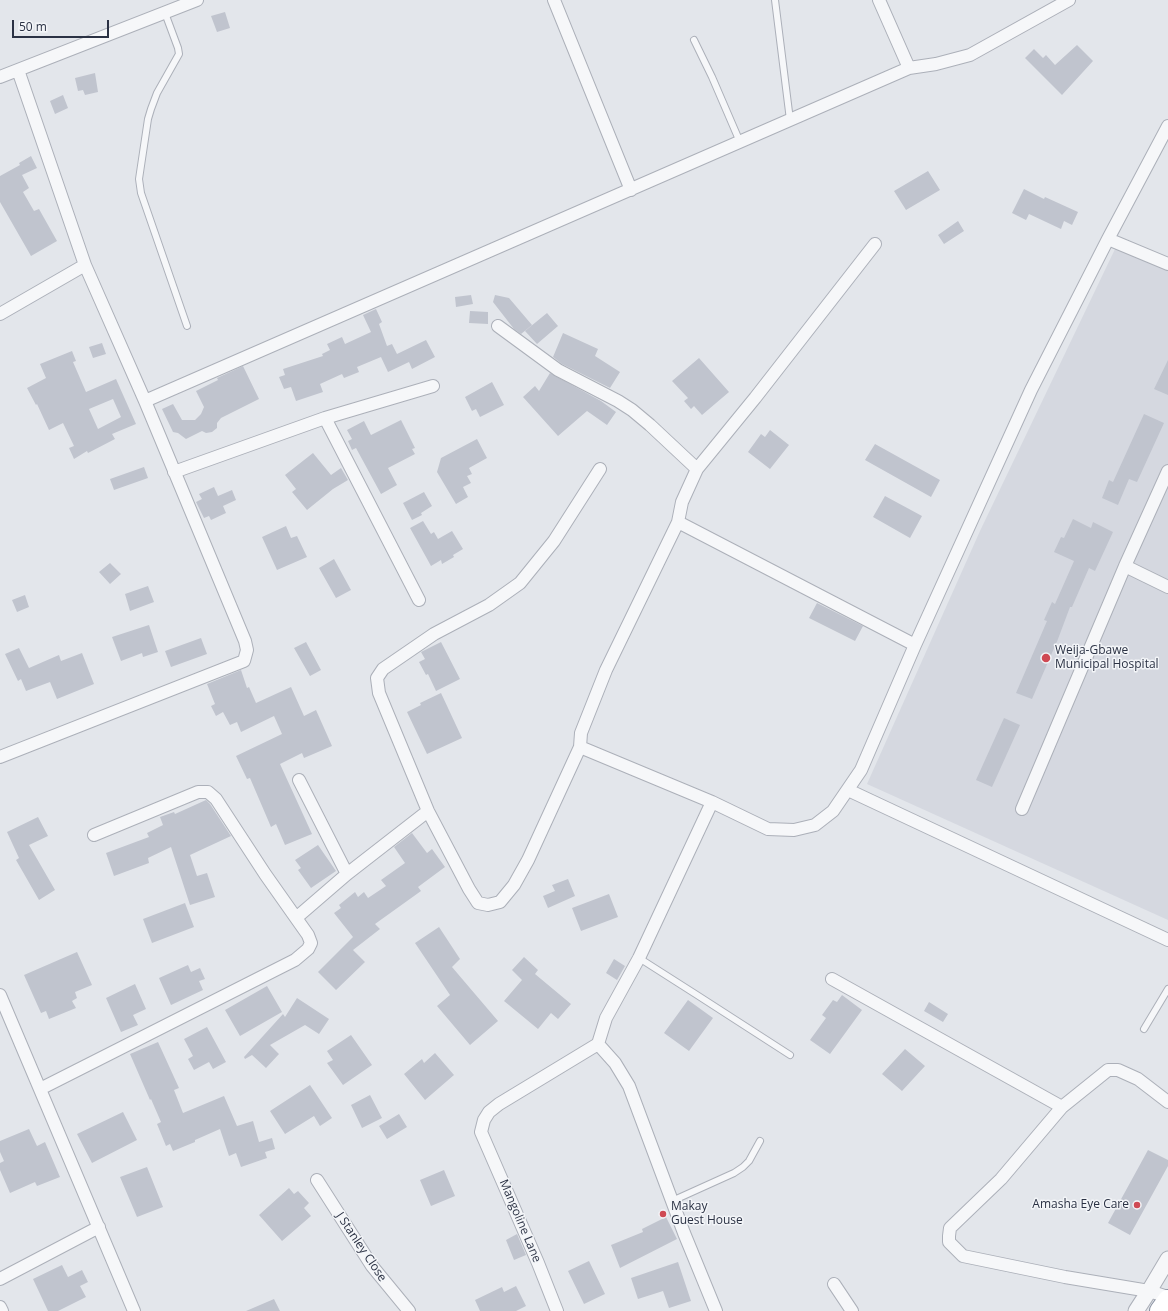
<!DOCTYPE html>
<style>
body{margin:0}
#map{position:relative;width:1168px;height:1311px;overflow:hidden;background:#e3e6eb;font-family:"Open Sans",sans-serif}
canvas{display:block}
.scale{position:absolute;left:12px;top:20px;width:97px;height:18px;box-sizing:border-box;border:2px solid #2b3244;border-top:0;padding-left:5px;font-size:12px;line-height:14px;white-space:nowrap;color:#2b3244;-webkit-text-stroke:3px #f3f5f8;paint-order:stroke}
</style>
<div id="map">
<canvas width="1168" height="1311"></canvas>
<div class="scale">50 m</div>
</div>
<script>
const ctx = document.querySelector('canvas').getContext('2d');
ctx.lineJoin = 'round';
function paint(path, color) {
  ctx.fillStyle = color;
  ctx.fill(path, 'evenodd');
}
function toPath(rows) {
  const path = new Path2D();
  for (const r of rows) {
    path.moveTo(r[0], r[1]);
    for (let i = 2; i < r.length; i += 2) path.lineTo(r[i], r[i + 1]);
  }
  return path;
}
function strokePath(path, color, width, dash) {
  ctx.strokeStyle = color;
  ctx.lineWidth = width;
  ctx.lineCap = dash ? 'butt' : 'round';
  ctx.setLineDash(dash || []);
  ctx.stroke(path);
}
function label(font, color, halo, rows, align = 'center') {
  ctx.font = font + ' "Open Sans",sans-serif';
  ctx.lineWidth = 3;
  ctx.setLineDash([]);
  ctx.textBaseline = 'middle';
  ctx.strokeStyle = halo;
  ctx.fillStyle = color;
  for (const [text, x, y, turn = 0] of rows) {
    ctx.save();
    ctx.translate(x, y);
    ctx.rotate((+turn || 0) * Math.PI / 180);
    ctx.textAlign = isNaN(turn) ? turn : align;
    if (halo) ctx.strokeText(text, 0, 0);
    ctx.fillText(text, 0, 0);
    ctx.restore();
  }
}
paint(toPath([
 [1116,247,1168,270,1168,920,867,784,980,531]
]), '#d5d8e0');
paint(toPath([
 [225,12,230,28,217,32,211,16],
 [1077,45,1093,61,1062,95,1025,58,1034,49,1043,58,1046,55,1055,65],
 [95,73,98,92,85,95,83,90,78,91,75,78],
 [63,95,68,108,55,114,50,101],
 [31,156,37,168,22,175,29,188,23,192,34,211,39,209,57,241,31,256,0,202,0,176,20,165,19,163],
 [928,171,940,190,906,210,894,191],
 [1024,189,1044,199,1045,197,1078,212,1072,225,1064,221,1061,229,1029,214,1026,220,1012,213],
 [958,221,964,231,944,244,938,235],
 [471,295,473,304,456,307,455,297],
 [495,295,509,298,532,325,521,334,514,329,493,302],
 [376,309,382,322,379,324,387,346,392,344,397,354,426,340,435,357,412,369,409,362,388,372,381,357,357,367,359,372,344,378,342,374,320,384,323,392,296,401,291,387,284,389,279,377,285,375,283,369,323,356,322,354,330,350,327,344,342,337,345,344,371,332,363,315],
 [470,311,488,312,488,324,469,323],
 [547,313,558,326,537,344,525,331],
 [563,333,598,349,595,356,620,372,610,388,562,364,553,357],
 [102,343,106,354,93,358,89,347],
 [72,351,76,361,73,362,86,392,116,379,136,424,112,434,115,439,88,453,87,451,74,459,69,448,74,446,63,423,49,430,37,404,36,405,27,388,46,378,40,364],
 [113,399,121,417,98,429,89,409],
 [699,358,729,392,702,415,694,406,691,409,684,401,688,398,672,381],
 [1168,360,1168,395,1154,389],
 [243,366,259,399,221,418,217,423,217,428,212,432,206,433,202,431,186,439,178,433,173,432,162,409,173,404,182,420,195,420,201,414,204,407,196,391,218,380,217,378],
 [550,373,601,401,616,412,607,425,587,411,558,436,523,397,535,386,539,391],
 [492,382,504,405,480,417,476,409,472,411,465,397],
 [1144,414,1164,423,1137,482,1129,479,1118,505,1102,498,1109,480,1113,482],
 [401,420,415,448,412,449,415,454,388,468,397,485,381,494,356,448,352,450,348,441,352,439,347,430,364,421,371,435],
 [770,430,789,445,770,469,748,452,761,434,765,437],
 [477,439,487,458,469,468,472,474,467,476,471,483,463,487,468,497,456,504,437,472,441,458],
 [875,444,940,480,931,497,865,460],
 [313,453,331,475,341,468,348,480,333,489,307,510,292,492,296,489,285,475],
 [144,467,148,478,114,490,110,479],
 [214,487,218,496,232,490,236,500,223,506,226,513,211,520,209,516,204,518,196,502,202,499,199,494],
 [424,492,432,506,421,513,422,515,412,520,403,503],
 [885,496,922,516,910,538,873,517],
 [1073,519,1091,528,1093,522,1113,532,1095,571,1089,568,1072,607,1070,607,1058,639,1032,699,1016,693,1047,621,1044,620,1052,602,1055,604,1074,561,1054,552,1061,537,1064,538],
 [423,521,431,534,434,532,438,539,452,531,463,549,453,555,454,557,442,564,441,560,431,566,410,528],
 [286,526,291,538,297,536,307,557,277,570,262,537],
 [334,559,351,590,336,598,319,568],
 [110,563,121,574,110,584,99,572],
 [148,586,154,602,130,611,125,594],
 [25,595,29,607,17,612,12,600],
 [817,603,863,626,855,641,809,618],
 [149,625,158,652,143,657,142,653,121,661,112,637],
 [201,638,207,654,171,667,165,651],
 [306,642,321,670,310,676,294,648],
 [441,642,460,679,436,691,428,674,426,675,419,662,425,659,421,652],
 [19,648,29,668,59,655,61,661,82,653,94,684,57,699,50,682,26,691,21,679,18,681,5,654],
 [241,670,247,688,249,687,256,703,291,687,304,716,316,710,332,746,304,758,302,753,280,764,312,834,285,845,276,824,271,827,250,778,247,779,236,756,282,734,274,716,241,732,237,722,230,725,223,712,216,716,211,706,215,704,207,684],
 [441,693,462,738,427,754,407,712,421,705,420,703],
 [1004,718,1020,725,992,787,976,780],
 [206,800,210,804,231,836,190,855,197,876,207,873,215,897,190,905,171,847,148,858,149,863,114,876,106,853,149,837,147,833,163,825,160,817,174,812,175,814],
 [38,817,48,836,29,845,55,890,39,900,16,860,19,858,7,832],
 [412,833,427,853,432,849,445,867,418,887,421,891,375,924,380,929,353,950,365,962,336,990,318,972,353,937,334,913,341,908,339,905,355,892,358,897,364,892,368,898,386,886,381,880,405,863,394,847],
 [318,845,336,871,311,888,298,870,301,868,295,860],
 [568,879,575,896,548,908,543,896,555,891,552,885],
 [609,894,618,917,581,931,572,908],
 [185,903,194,927,152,943,143,919],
 [439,927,460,959,452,967,498,1021,470,1045,437,1006,450,995,415,943],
 [77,952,92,985,75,992,77,998,72,1001,76,1008,49,1019,46,1011,41,1013,24,975],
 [524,957,538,970,535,974,571,1004,558,1019,551,1013,538,1029,504,1001,522,980,512,970],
 [614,959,625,966,617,980,606,973],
 [188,965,191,972,200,968,205,979,199,981,203,990,171,1005,159,978],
 [135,984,146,1009,133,1015,138,1025,121,1032,106,998],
 [267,986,282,1012,240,1036,225,1010],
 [842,995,862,1010,830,1054,810,1040,826,1018,822,1015,833,1000,837,1002],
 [297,998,329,1019,319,1034,305,1025,270,1045,279,1054,266,1068,252,1055,245,1059,244,1057,283,1014,285,1017],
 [688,1000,713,1018,689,1051,664,1033],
 [929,1002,948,1014,943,1022,924,1011],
 [207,1027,226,1062,213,1069,209,1062,194,1070,188,1059,193,1056,184,1039],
 [351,1035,372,1065,343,1085,327,1063,333,1060,327,1051],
 [158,1042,179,1088,174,1090,183,1113,224,1096,237,1126,253,1121,259,1142,272,1138,275,1149,265,1152,267,1158,241,1167,236,1153,229,1156,220,1129,195,1140,195,1142,173,1151,170,1144,166,1146,157,1124,161,1122,151,1099,150,1100,130,1054],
 [905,1049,925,1066,902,1091,882,1074],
 [435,1053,454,1075,425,1100,404,1074,422,1059,424,1063],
 [310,1085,332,1118,320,1126,314,1116,285,1134,270,1111],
 [370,1095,382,1118,362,1128,351,1105],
 [123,1112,137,1140,92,1163,77,1134],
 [399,1114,407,1127,387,1139,379,1126],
 [29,1129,37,1146,45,1142,60,1177,37,1186,35,1182,10,1193,0,1170,0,1163,4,1161,0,1152,0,1141],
 [1148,1150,1168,1160,1168,1166,1130,1235,1108,1223],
 [147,1167,163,1207,137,1217,120,1177],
 [444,1170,455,1196,431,1206,420,1180],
 [289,1188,294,1194,298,1191,309,1203,304,1208,311,1216,282,1241,259,1215],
 [666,1217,677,1239,620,1268,611,1245,643,1232,642,1229],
 [517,1234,526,1255,514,1260,506,1240],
 [589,1261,605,1294,584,1304,568,1271],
 [678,1262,691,1301,669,1308,663,1291,638,1299,631,1278],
 [62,1265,68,1277,82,1270,88,1282,80,1286,86,1297,58,1311,48,1311,33,1279],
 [516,1286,526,1306,516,1311,480,1311,475,1300,502,1287,504,1292],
 [274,1299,280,1311,246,1311]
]), '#c0c4ce');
const service = toPath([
 [775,0,790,120],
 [165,13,178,48,179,54,157,93,151,109,148,119,139,179,141,193,187,326],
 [694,40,712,77,740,142],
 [639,958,697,995,790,1055],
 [1144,1029,1168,989],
 [672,1201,734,1173,743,1167,749,1161,760,1141]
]);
const minor = toPath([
 [554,0,631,190],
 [909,68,936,64,970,55,1069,0],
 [0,77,197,0],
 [1108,239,1168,264],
 [0,314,85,265],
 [498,326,558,370,618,401,632,410,650,425,697,469],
 [145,401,909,68,879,0],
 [325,418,419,600],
 [600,469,554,541,520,583,489,605,434,634,383,669,377,678,379,693,428,811,469,889,478,903,488,905,500,902,514,885,528,860,580,747,581,733,606,670,678,522,682,502,697,469,755,398,875,244],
 [174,472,325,418,433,386],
 [678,522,915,645],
 [1125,566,1168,587],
 [580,747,712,802,768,829,794,830,815,825,833,811,861,770,915,645,1031,390,1108,239,1168,126],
 [0,757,244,661,247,650,245,641,145,401,85,265,18,70],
 [299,780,347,874],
 [848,790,1168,940],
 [1022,809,1125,566,1168,471],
 [94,835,198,792,208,792,216,799,265,874,296,918],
 [832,979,1062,1107],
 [0,995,134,1311],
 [598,1044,615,1063,629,1086,684,1233,716,1311],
 [40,1089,295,960,308,949,311,943,308,935,296,918,347,874,428,811],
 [1168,1102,1138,1079,1118,1070,1108,1070,1062,1107,1001,1179,950,1228,949,1236,949,1242,963,1256,1065,1277,1149,1291,1168,1297],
 [317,1180,372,1266,409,1311],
 [0,1279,99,1227],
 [834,1284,852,1311],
 [0,1307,2,1311],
 [557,1311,538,1263,481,1132,484,1120,489,1112,499,1104,598,1044,606,1018,639,958,712,802]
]);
const tertiary = toPath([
 [1136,1311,1149,1291,1168,1259]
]);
const trunk = toPath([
 [1160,1311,1168,1300]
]);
strokePath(service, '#acb0b9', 8);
strokePath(minor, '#acb0b9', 14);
strokePath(tertiary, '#acb0b9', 17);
strokePath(trunk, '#8a92a2', 22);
strokePath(service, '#f6f7f9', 6);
strokePath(minor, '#f6f7f9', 12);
strokePath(tertiary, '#f6f7f9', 15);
strokePath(trunk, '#fff', 20);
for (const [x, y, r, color] of [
 [1046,658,5,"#cf4953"],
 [1137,1205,4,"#cf4953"],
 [663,1214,4,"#cf4953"]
]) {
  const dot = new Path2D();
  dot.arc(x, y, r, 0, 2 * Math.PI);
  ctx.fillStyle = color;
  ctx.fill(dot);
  strokePath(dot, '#f3f5f8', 1.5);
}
label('12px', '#2b3244', '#f3f5f8', [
 ["Weija-Gbawe",1055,651],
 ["Municipal Hospital",1055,665],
 ["Amasha Eye Care",1129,1205,"right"],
 ["Makay",671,1207],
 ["Guest House",671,1221]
], 'left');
label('12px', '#2b3244', '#f3f5f8', [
 ["Mangoline Lane",520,1221,67],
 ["J Stanley Close",361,1247,56]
]);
</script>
